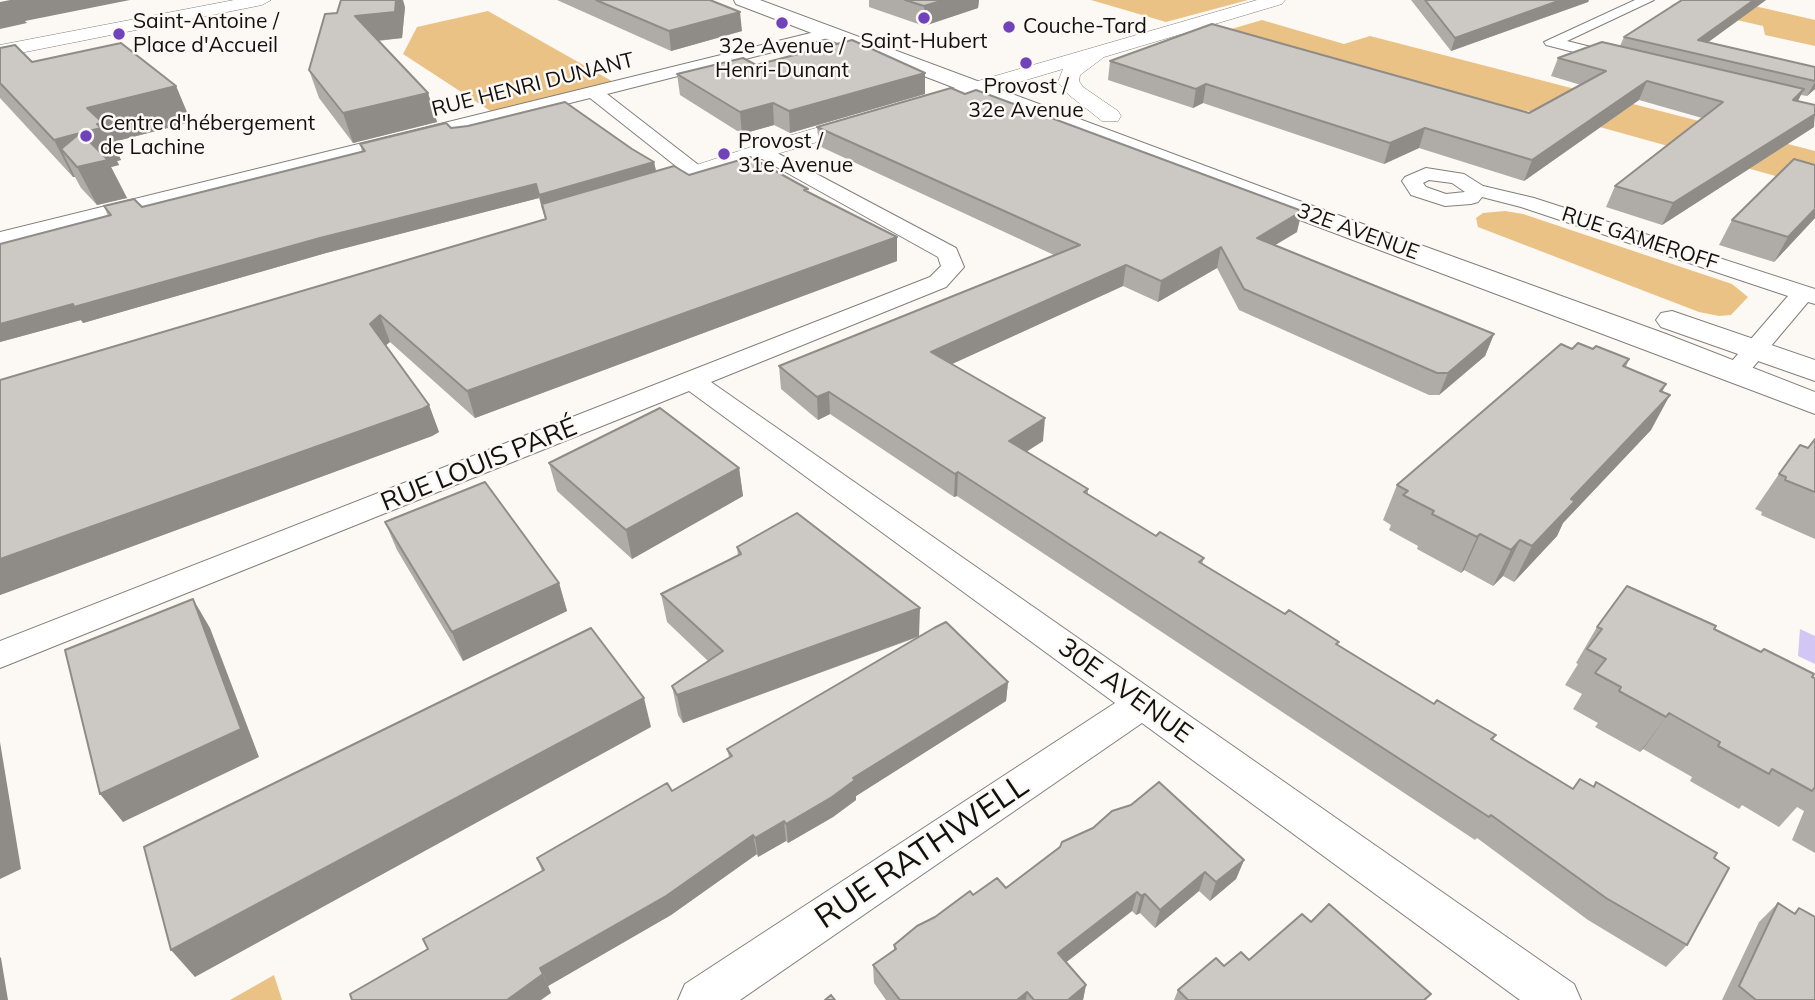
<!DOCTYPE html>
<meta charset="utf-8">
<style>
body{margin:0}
canvas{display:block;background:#fcf8f3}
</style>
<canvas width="1815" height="1000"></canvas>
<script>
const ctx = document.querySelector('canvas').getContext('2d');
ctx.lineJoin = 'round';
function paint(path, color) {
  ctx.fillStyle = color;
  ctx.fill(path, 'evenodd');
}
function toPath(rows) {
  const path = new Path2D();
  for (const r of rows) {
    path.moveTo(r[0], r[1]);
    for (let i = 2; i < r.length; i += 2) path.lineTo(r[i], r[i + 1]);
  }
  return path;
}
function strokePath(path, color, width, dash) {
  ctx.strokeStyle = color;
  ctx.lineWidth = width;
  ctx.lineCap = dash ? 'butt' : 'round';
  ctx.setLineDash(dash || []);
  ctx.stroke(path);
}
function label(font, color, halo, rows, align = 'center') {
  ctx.font = font + ' Mulish,sans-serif';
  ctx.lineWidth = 5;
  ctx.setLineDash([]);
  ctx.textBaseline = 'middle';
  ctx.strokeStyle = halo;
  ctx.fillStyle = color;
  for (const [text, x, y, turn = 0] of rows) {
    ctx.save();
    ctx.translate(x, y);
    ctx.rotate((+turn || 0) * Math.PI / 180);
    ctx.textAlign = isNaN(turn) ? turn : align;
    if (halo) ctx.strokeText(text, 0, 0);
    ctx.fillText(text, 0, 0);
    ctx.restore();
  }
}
paint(toPath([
 [1091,0,1248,0,1166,22],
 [1685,0,1729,0,1815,20,1815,46,1765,35,1763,26,1671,5],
 [488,11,617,84,495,114,403,54,417,27],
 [1262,20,1344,44,1370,36,1815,151,1815,187,1546,112,1448,106,1204,37],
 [1505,211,1523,214,1732,284,1748,297,1731,315,1719,316,1699,312,1478,227,1476,218,1483,213],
 [274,975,282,1000,230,1000]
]), '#ebc285');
paint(toPath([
 [1800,629,1815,636,1815,664,1798,656]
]), '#d2c6f5');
const minor = toPath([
 [1635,0,1654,0,1567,41,1627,56,1629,59,1627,62,1621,64,1546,45,1544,42,1635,0],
 [831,28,839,33,836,36,607,94,705,170,708,174,705,178,691,178,590,98,0,246,0,232,831,28],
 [762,145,956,248,964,267,946,287,711,382,1574,984,1581,1000,1520,1000,1142,723,740,1000,678,1000,685,984,1115,703,689,391,0,668,0,641,930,277,941,266,938,257,755,155,753,151,762,145],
 [1426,168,1464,174,1483,186,1534,198,1815,289,1815,304,1808,302,1744,378,1735,381,1726,378,1722,373,1726,368,1788,296,1521,207,1482,197,1478,202,1471,204,1445,206,1411,195,1402,181,1405,177,1426,168],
 [1429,180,1452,183,1465,192,1446,194,1426,187,1423,183,1429,180]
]);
const tertiary = toPath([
 [234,0,271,0,262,5,0,57,0,45,234,0],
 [1257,0,1285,0,1282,4,1104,57,1080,75,1079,81,1083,87,1118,111,1121,116,1118,121,1102,121,1069,95,1058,82,1063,69,770,156,684,185,675,187,666,185,663,180,666,175,754,146,1257,0]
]);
const secondary = toPath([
 [734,0,760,0,1294,199,1666,334,1815,392,1815,414,1276,211,736,4,734,0],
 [1672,311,1815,360,1815,381,1661,327,1656,320,1661,313,1672,311]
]);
strokePath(minor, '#837f7b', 2);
strokePath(tertiary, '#837f7b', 1);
strokePath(secondary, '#837f7b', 2);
paint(minor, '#fff');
paint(tertiary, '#fff');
paint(secondary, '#fff');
paint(toPath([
 [557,0,710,0,742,31,671,51],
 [869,0,979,0,978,8,924,26,869,7],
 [1411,0,1589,0,1588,2,1451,51],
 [1682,0,1766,0,1708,42,1815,67,1815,89,1807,96,1801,95,1798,101,1814,127,1662,225,1606,207,1615,186,1702,118,1639,100,1524,181,1419,148,1384,164,1203,103,1193,108,1108,80,1110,61,1529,113,1581,85,1551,76,1558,58,1620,46,1624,37],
 [405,7,402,38,378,41,428,93,437,122,353,143,319,98,309,70,337,13],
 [0,48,32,62,176,86,191,122,113,142,121,160,117,161,119,165,111,167,127,198,97,205,81,188,75,177,73,177,0,98],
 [756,65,925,94,790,133,774,125,742,134,680,95,677,74],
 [965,94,1297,232,1275,245,1494,334,1485,356,1439,395,1429,395,1239,310,1217,268,1158,302,1123,286,952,364,1043,441,1026,452,1088,489,1088,494,1156,536,1204,558,1202,564,1434,704,1496,735,1493,740,1573,789,1593,787,1596,782,1714,858,1687,945,1666,967,1588,920,1477,838,1475,840,957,496,954,497,830,414,818,420,781,389,779,366,1054,255,819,146,817,127],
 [451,128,632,149,654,162,656,171,689,175,809,193,897,261,475,418,390,342,386,345,429,405,439,432,432,436,0,595,0,380,545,219,539,198,326,253,83,323,81,320,0,342,0,244,108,216,104,206,142,207,362,152,360,144],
 [1815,218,1774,262,1719,245,1732,220],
 [1572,349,1593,349,1629,359,1626,367,1666,384,1662,392,1651,430,1563,523,1557,536,1514,582,1503,576,1493,586,1464,570,1461,573,1417,549,1418,546,1389,530,1391,525,1383,520,1397,485],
 [1815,439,1815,539,1761,515,1762,512,1755,509,1779,474,1808,448],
 [549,463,739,468,743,496,632,559,557,491],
 [385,522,559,583,567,611,463,661,397,550],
 [737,547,919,636,1008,682,1006,701,856,796,856,800,833,817,788,843,786,841,758,857,757,854,671,915,548,986,551,993,428,949,542,871,537,858,672,791,729,757,727,749,918,637,683,723,678,715,672,686,708,661,667,622,661,594,738,556],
 [1597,627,1714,629,1815,678,1815,853,1792,840,1804,811,1797,807,1779,827,1742,805,1739,809,1690,781,1692,777,1643,749,1640,752,1595,727,1598,723,1573,709,1582,694,1565,685,1578,664,1576,663],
 [1244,860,1236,879,1210,901,1199,891,1155,928,1140,913,1136,915,1132,911,1066,962,1086,985,1083,1000,886,1000,874,983,873,965,894,950,894,945,935,917,973,895,1006,888],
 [1778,903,1794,913,1799,908,1815,1000,1722,1000,1759,922],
 [1311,922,1431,994,1426,1000,1174,1000,1178,990,1224,966,1249,960]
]), '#afaca8');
paint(toPath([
 [10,0,130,0,25,21,27,23,0,29,0,2],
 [396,0,403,0,405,7,402,38,363,42,355,16],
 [944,0,979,0,978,8,924,26,924,6],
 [1561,0,1589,0,1588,2,1451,51,1455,38],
 [1754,0,1766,0,1692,54,1698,40],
 [740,12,742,31,671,51,669,31],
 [925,73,925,94,790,133,789,111],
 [1647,81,1639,100,1524,181,1532,160],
 [1815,82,1815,89,1807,96],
 [1206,84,1203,103,1193,108,1196,89],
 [176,86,191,122,113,142,121,160,117,161,119,165,111,167,127,198,97,205,77,167,61,149,75,177,73,177,54,140,81,133,87,108],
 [1804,89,1794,108,1793,100],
 [428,93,437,122,353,143,343,113],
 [773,103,774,125,742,134,740,112],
 [1815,114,1814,127,1662,225,1673,203],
 [1425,128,1419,148,1384,164,1390,143],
 [654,162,657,176,542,209,539,195],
 [536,184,539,198,326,253,83,323,81,320,0,342,0,324,320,238],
 [1815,209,1815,218,1774,262,1788,237],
 [1302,211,1297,232,1252,259,1257,238],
 [897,237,897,261,475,418,467,391],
 [1221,247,1217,268,1158,302,1161,281],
 [1126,265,1123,286,930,374,931,352],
 [380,315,390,342,380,350,370,324],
 [1494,334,1485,356,1439,395,1448,373],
 [1666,384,1648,419,1670,395,1651,430,1563,523,1557,536,1514,582,1532,546],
 [829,392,830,414,818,420,817,397],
 [429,405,439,432,432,436,0,595,0,559],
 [1045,418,1043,441,1007,464,1009,441],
 [739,468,743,496,632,559,626,530],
 [958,472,957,496,954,497,955,474],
 [1480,534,1464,570,1461,573,1477,537],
 [1520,540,1503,576,1493,586,1511,550],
 [559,583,567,611,463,661,452,632],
 [193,599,210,628,259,757,123,822,100,794],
 [920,608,919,636,683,723,677,695],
 [1008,682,1006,701,856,796,856,800,833,817,788,843,786,824,853,778],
 [644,698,651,727,195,977,171,950],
 [1669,713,1643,749,1640,752,1666,717],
 [0,742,21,869,0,879],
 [784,821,786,841,758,857,755,838],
 [753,835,757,854,671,915,548,986,540,968],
 [1244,860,1236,879,1210,901,1216,882],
 [1205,872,1199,891,1155,928,1160,910],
 [1137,892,1132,911,1055,971,1058,953],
 [1145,894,1140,913,1136,915,1141,896],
 [0,957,1,958,8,1000,0,1000],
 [543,974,551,993,541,1000,507,1000],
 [1086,985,1083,1000,1068,1000],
 [1027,992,1026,1000,1017,1000]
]), '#8f8c88');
const building = toPath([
 [341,0,396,0,395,12,355,16,428,93,343,113,309,70,325,14,337,13,341,0],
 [596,0,710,0,740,12,669,31,596,0],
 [905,0,944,0,924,6,905,0],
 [1425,0,1561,0,1455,38,1425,0],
 [1682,0,1754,0,1698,40,1815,67,1815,81,1624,37,1682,0],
 [1212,24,1529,113,1606,71,1558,58,1602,42,1804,89,1793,100,1815,105,1815,114,1673,203,1615,186,1723,102,1647,81,1532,160,1425,128,1390,143,1206,84,1196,89,1110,61,1212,24],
 [852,40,925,73,789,111,773,103,740,112,677,74,743,58,756,65,852,40],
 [121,43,176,86,87,108,103,123,97,124,101,128,81,133,108,160,77,167,61,149,80,133,54,140,0,83,0,48,15,45,32,62,121,43],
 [951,88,965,94,976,90,1302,211,1257,238,1494,334,1448,373,1437,373,1244,289,1221,247,1161,281,1126,265,931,352,1045,418,1009,441,1088,489,1084,492,1156,536,1160,532,1204,558,1199,562,1285,614,1289,610,1339,642,1336,644,1434,704,1437,700,1475,723,1496,735,1491,739,1573,789,1580,779,1594,787,1596,782,1717,853,1714,858,1729,868,1687,945,1606,898,1491,815,1489,817,958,472,955,474,829,392,817,397,779,366,1080,245,817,127,951,88],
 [565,102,632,149,654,162,539,195,536,184,320,238,74,307,73,304,0,324,0,244,111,215,104,206,134,199,142,207,365,151,360,144,446,123,451,128,468,126,565,102],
 [750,157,808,189,804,190,897,237,467,391,380,315,370,324,429,405,422,409,0,559,0,380,546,219,542,204,674,166,689,175,750,157],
 [1794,159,1815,165,1815,209,1788,237,1732,220,1794,159],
 [1578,343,1593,349,1596,346,1629,359,1623,366,1666,384,1660,391,1670,395,1571,499,1575,501,1532,546,1520,540,1511,550,1480,534,1477,537,1432,514,1434,511,1403,495,1408,491,1397,485,1561,344,1572,349,1578,343],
 [660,408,739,468,626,530,549,463,660,408],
 [1815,439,1815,492,1785,480,1786,477,1779,474,1800,445,1808,448,1815,439],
 [485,482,559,583,452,632,385,522,485,482],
 [797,513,920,608,677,695,672,686,723,651,661,594,741,554,737,547,797,513],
 [1627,586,1716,626,1714,629,1761,652,1764,649,1814,674,1812,677,1815,678,1815,787,1812,791,1772,769,1769,774,1718,746,1720,742,1669,713,1666,717,1619,691,1621,687,1595,673,1606,659,1587,649,1602,629,1597,627,1627,586],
 [193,599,241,729,100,794,65,650,193,599],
 [946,622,1008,682,853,778,855,780,832,797,786,824,784,821,755,838,753,835,666,896,540,968,543,974,507,1000,352,1000,350,994,428,949,423,939,544,870,537,858,667,783,672,791,732,756,727,749,934,628,946,622],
 [591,628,644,698,171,950,144,847,591,628],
 [1159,782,1244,860,1216,882,1205,872,1160,910,1145,894,1141,896,1137,892,1058,953,1086,985,1068,1000,1034,1000,1027,992,1017,1000,900,1000,873,965,896,949,894,945,917,926,935,917,970,891,973,895,997,878,1006,888,1060,847,1062,842,1093,828,1112,811,1131,805,1159,782],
 [1778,903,1795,914,1799,908,1815,917,1815,1000,1756,1000,1739,986,1778,903],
 [1329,904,1431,994,1424,1000,1188,1000,1178,990,1216,958,1224,966,1241,952,1249,960,1302,914,1311,922,1329,904],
 [831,995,835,1000,825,1000,831,995]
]);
paint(building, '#ccc8c3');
strokePath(building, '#8f8c88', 2);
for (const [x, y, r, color] of [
 [924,18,7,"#7143bb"],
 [782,23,7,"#7143bb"],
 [1009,27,7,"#7143bb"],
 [119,34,7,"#7143bb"],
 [1026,63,7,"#7143bb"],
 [86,136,7,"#7143bb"],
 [724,154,7,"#7143bb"]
]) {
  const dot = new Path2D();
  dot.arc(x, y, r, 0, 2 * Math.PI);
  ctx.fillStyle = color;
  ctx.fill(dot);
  strokePath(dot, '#fcf8f3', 2.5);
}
label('21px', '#121110', '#fcf8f3', [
 ["Saint-Antoine /",133,22],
 ["Place d'Accueil",133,46],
 ["Couche-Tard",1023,27],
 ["Saint-Hubert",924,42,"center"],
 ["32e Avenue /",782,47,"center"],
 ["Henri-Dunant",782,71,"center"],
 ["Provost /",1026,87,"center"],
 ["32e Avenue",1026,111,"center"],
 ["Centre d'hébergement",100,124],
 ["de Lachine",100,148],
 ["Provost /",738,142],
 ["31e Avenue",738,166]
], 'left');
label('21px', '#121110', '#fcf8f3', [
 ["RUE HENRI DUNANT",533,85,-14],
 ["32E AVENUE",1358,232,20],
 ["RUE GAMEROFF",1640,239,18]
]);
label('26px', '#121110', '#fcf8f3', [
 ["RUE LOUIS PARÉ",479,465,-22],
 ["30E AVENUE",1125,691,36]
]);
label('32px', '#121110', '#fcf8f3', [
 ["RUE RATHWELL",922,852,-34]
]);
</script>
